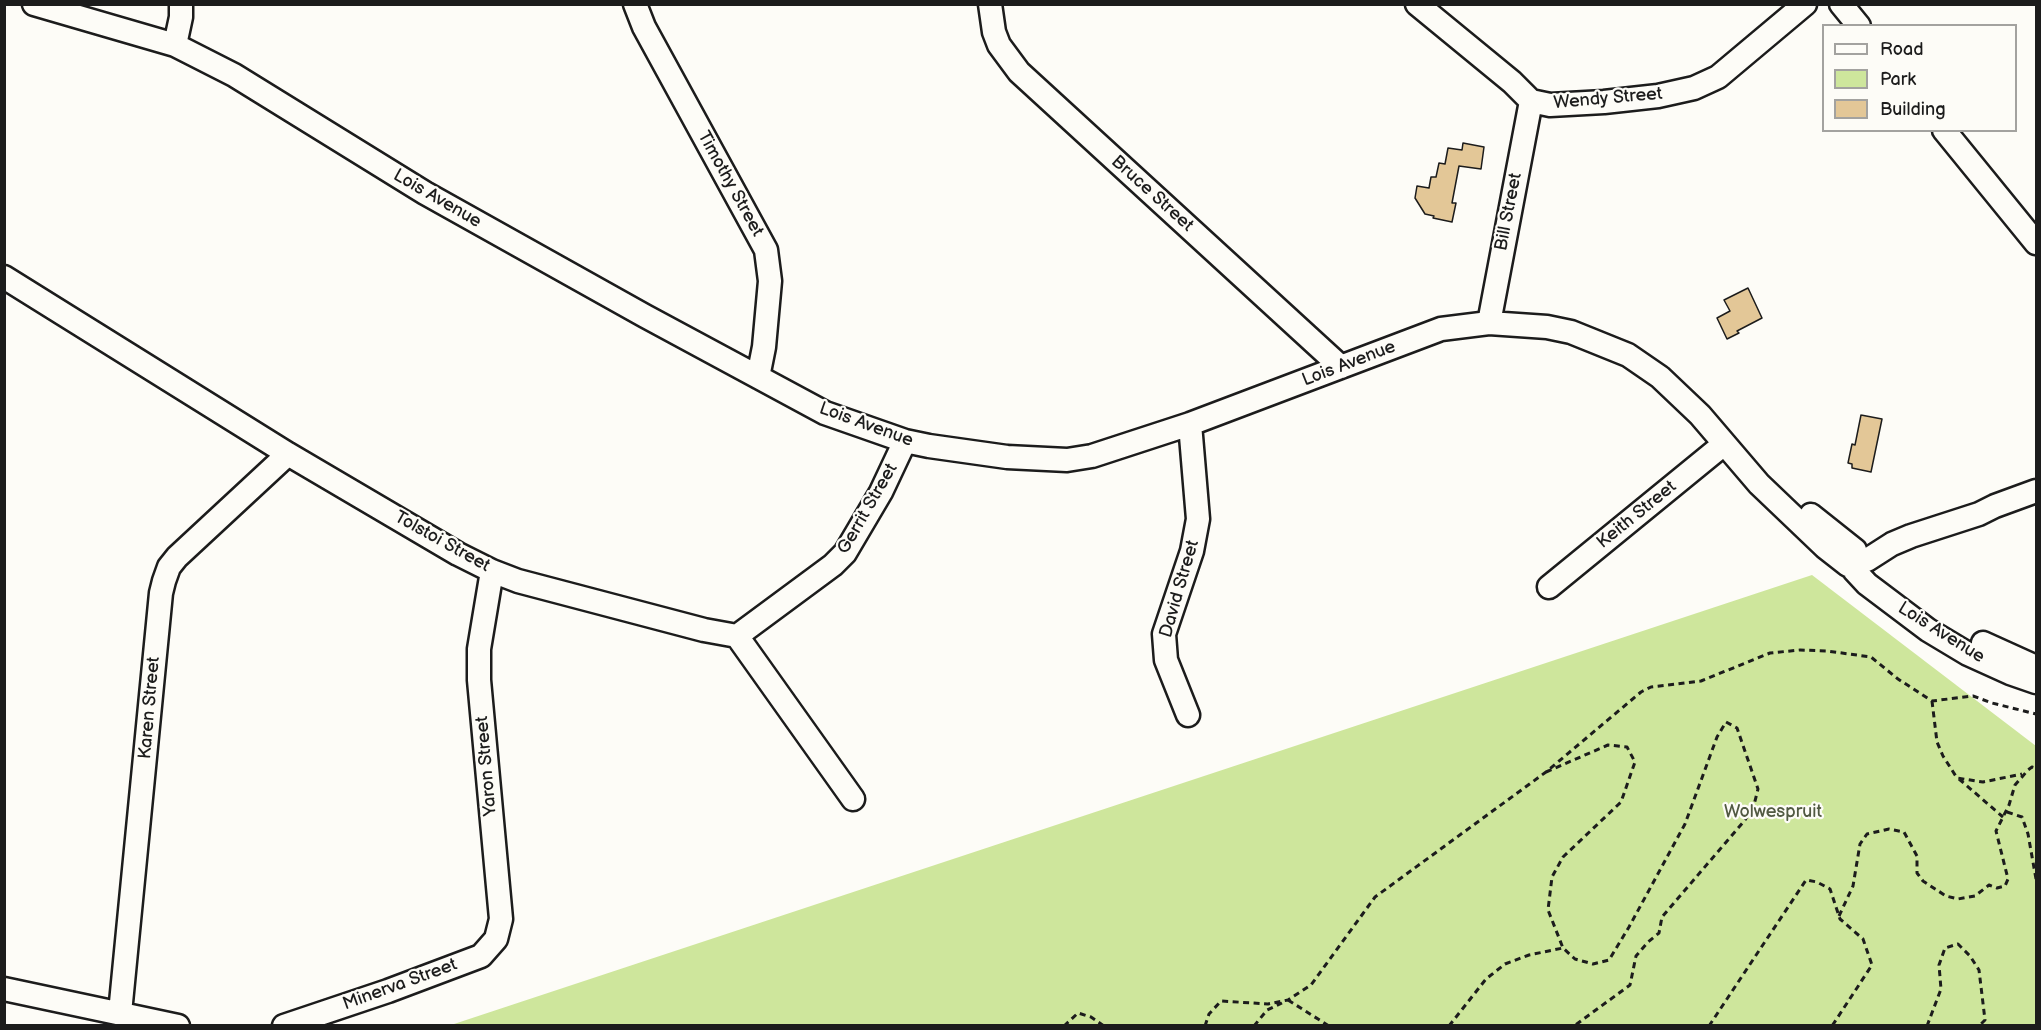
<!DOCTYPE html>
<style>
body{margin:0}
#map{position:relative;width:2041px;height:1030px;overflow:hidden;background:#fdfcf7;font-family:"Balsamiq Sans",sans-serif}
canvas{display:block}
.frame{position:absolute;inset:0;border:6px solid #1c1c1c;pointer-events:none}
.legend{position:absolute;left:1822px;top:24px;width:195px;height:108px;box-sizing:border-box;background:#fdfcf7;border:2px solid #a3a29f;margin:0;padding:8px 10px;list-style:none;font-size:18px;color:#1c1c1c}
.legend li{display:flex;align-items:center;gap:12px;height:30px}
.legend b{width:30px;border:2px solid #a3a29f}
</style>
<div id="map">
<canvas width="2041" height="1030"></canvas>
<div class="frame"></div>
<ul class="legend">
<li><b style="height:8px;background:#fdfcf7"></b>Road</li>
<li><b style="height:16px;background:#cee69c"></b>Park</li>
<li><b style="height:16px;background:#e3c797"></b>Building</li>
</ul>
</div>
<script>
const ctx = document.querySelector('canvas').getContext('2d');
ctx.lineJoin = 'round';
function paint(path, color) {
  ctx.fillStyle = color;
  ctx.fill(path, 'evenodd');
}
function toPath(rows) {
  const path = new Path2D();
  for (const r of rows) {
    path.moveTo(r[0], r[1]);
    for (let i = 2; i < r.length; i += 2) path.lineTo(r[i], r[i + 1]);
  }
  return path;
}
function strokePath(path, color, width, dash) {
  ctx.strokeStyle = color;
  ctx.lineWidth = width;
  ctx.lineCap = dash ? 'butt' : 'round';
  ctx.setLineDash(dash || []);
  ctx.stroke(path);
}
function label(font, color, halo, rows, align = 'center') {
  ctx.font = font + ' "Balsamiq Sans",sans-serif';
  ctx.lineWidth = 4.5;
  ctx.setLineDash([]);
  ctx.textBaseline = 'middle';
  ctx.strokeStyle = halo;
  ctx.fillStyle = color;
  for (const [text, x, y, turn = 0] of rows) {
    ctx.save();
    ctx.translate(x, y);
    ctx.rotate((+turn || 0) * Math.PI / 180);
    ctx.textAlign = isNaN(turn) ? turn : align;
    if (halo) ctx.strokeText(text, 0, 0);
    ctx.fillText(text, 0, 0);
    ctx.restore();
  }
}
paint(toPath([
 [1812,575,2036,746,2036,1025,451,1025]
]), '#cee69c');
const building = toPath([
 [1463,143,1484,147,1481,169,1459,166,1452,203,1456,203,1452,222,1433,218,1434,216,1425,214,1415,198,1417,186,1429,188,1431,177,1436,177,1439,163,1445,164,1448,148,1462,150,1463,143],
 [1748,288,1762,318,1737,331,1739,333,1727,339,1717,318,1730,311,1724,300,1748,288],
 [1861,415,1882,419,1871,472,1852,468,1852,464,1848,463,1852,444,1855,445,1861,415]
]);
paint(building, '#e3c797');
strokePath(building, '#1c1c1c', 1.5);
const minor = toPath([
 [34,4,175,45,234,75,425,193,645,316,825,413,905,441,929,446,1007,457,1067,460,1092,456,1190,424,1441,329,1489,323,1547,327,1571,332,1628,355,1660,377,1700,415,1759,484,1825,547,1848,565],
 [635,4,644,27,766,250,770,281,764,347,758,377],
 [990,4,994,32,999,45,1019,72,1341,367],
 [1417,4,1512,82,1531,101,1550,105,1604,102,1658,96,1694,88,1718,77,1805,4],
 [1841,4,1859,26],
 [175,45,181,17,181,4],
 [1944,130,2036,243],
 [4,277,288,454,458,554,492,571,518,581,704,630,737,636,853,799],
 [1489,323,1531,101],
 [1811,515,1855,550],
 [1867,560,1892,544,1911,536,1979,514,1995,506,2036,491],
 [1854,570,1867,584,1928,630,1968,654,2010,673,2036,682],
 [1549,587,1724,444],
 [737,636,833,565,845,553,881,492,905,441],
 [1983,643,2036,667],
 [1188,715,1166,660,1164,634,1192,551,1198,519,1190,424],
 [4,989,178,1026],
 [120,1013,161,593,164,581,169,567,177,557,288,454],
 [284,1026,388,991,481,956,496,939,501,919,479,680,479,649,492,571]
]);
strokePath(minor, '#1c1c1c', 27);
strokePath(toPath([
 [1932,701,1937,742,1943,756,1957,778,1983,782,2022,774],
 [1546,772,1608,745,1627,747,1635,762,1621,802,1563,857,1552,877,1548,910,1563,948,1575,959,1593,964,1609,960,1629,927,1685,824,1717,737,1726,722,1737,728,1758,789,1754,805,1745,820,1662,917,1659,933,1648,942,1636,956,1630,985,1574,1026],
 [1959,779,2003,817],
 [2007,812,2022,817,2028,834,2036,879],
 [1839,916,1853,886,1860,844,1867,834,1889,829,1904,832,1917,856,1917,873,1923,881,1946,896,1958,899,1975,896,1989,885,1997,888,2005,886,2008,879,1996,831,2009,805,2015,785,2028,770,2032,767,2036,768],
 [1288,1000,1329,1026],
 [1064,1026,1078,1013,1091,1017,1104,1026],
 [1205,1026,1209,1014,1221,1001,1268,1004,1288,1000,1311,985,1375,897,1546,772,1641,692,1651,687,1701,681,1770,653,1800,650,1827,651,1871,657,1898,679,1932,701,1973,696,1992,703,2036,714],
 [1254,1026,1267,1010,1282,1003],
 [1449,1026,1486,979,1505,964,1529,955,1563,948],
 [1709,1026,1806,880,1817,882,1830,889,1840,919,1863,939,1872,965,1832,1026],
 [1927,1026,1941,989,1939,965,1945,948,1958,944,1970,956,1979,970,1985,1020,1979,1026]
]), '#1c1c1c', 3, [6, 4.5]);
strokePath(minor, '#fdfcf7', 22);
label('18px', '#1c1c1c', '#fdfcf7', [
 ["Wendy Street",1608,99,-5],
 ["Timothy Street",730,184,61],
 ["Bruce Street",1152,194,42],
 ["Lois Avenue",437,199,30],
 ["Bill Street",1509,212,-79],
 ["Lois Avenue",1349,364,-21],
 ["Lois Avenue",866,425,20],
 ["Gerrit Street",868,509,-60],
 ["Keith Street",1637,515,-39],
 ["Tolstoi Street",442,542,29],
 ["David Street",1180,589,-74],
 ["Lois Avenue",1941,633,32],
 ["Karen Street",150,708,-85],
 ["Yaron Street",487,766,-95],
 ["Minerva Street",400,985,-20]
]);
label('18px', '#515942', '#fdfcf7', [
 ["Wolwespruit",1773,812]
]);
</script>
